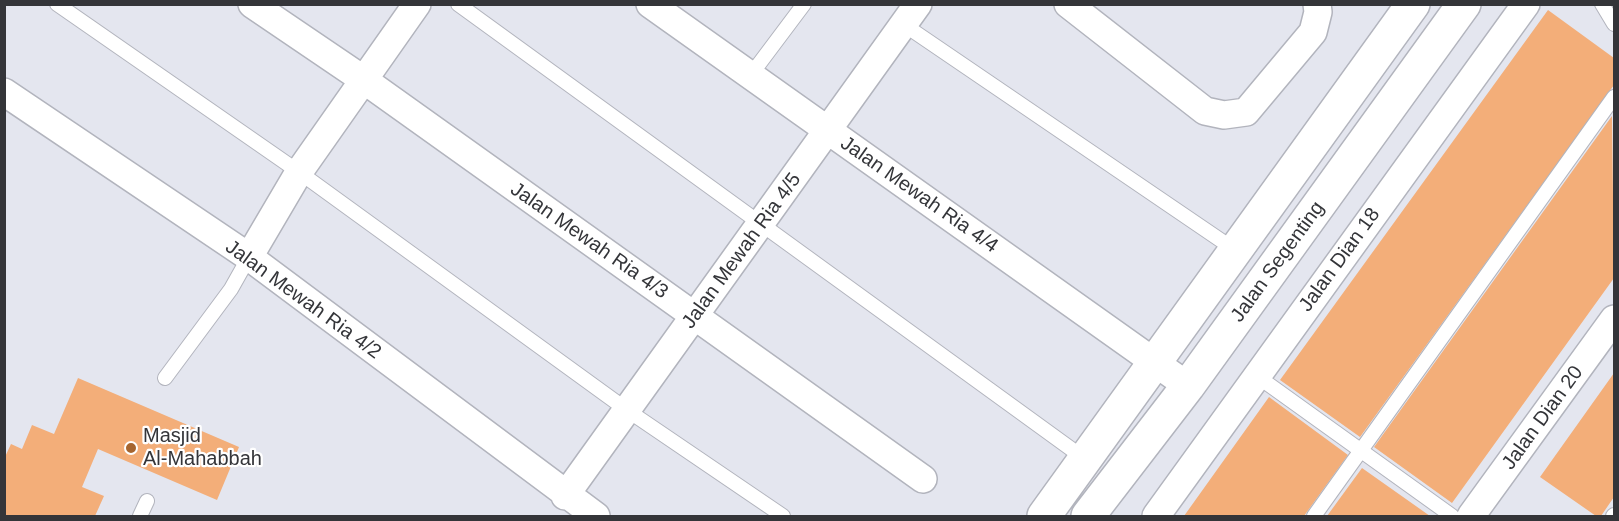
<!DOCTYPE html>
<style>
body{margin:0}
#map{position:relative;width:1619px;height:521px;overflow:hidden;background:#e4e6ef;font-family:Helvetica,sans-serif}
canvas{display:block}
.frame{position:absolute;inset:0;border:6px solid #343539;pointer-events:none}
</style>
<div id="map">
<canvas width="1619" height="521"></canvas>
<div class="frame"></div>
</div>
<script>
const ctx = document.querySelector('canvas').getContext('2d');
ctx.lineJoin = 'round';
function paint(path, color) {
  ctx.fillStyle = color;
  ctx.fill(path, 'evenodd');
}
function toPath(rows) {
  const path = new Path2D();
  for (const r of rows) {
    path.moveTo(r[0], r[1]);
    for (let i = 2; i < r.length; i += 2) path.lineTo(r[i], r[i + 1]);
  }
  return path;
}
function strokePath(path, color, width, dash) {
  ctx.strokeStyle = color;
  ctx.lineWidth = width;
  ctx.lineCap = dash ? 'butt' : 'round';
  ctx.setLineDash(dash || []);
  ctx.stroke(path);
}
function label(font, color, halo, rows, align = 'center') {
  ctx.font = font + ' Helvetica,sans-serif';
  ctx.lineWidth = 4.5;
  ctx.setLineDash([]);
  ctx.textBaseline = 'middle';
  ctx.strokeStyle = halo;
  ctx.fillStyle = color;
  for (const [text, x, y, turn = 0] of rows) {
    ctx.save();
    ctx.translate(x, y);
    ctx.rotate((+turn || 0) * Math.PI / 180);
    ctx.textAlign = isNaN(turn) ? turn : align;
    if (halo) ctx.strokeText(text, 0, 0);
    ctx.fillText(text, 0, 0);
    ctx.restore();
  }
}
paint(toPath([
 [1548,10,1614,58,1614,85,1360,437,1280,380],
 [1612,116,1614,278,1452,503,1374,447],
 [1614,373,1614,497,1601,516,1596,516,1540,477],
 [78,378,239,447,217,500,98,449,82,487,104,496,95,516,4,516,4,459,11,444,22,449,32,425,54,434],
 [1269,397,1348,455,1304,516,1184,516],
 [1362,468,1430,516,1327,516]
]), '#f3ae79');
const service = toPath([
 [57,4,299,172,627,410,783,516],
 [458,4,1085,459],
 [1602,4,1614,24],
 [903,24,1235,250],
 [750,76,804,4],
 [1257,376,1452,516],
 [165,378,231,289,249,257],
 [140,516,147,501],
 [1314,516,1614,97],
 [1613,516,1614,515]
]);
const minor = toPath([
 [252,4,364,80,923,479],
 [650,4,1188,386],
 [1068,4,1205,111,1224,115,1246,112,1313,32,1318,12,1317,4],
 [4,92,249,257,596,516],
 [249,257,299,172,417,4],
 [565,496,918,4],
 [1156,516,1526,4],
 [1471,516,1614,319]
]);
const tertiary = toPath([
 [1044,516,1413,4],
 [1088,516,1188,386,1464,4]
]);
strokePath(service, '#b2b4bd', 16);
strokePath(minor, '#b2b4bd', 30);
strokePath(tertiary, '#b2b4bd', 36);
strokePath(service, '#fff', 14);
strokePath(minor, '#fff', 27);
strokePath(tertiary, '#fff', 33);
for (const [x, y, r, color] of [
 [131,448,6,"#a6652f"]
]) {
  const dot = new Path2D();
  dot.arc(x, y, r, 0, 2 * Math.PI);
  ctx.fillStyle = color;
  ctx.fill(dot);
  strokePath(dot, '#fff', 2);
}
label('20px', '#343539', '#fff', [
 ["Jalan Mewah Ria 4/4",919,195,35],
 ["Jalan Mewah Ria 4/3",589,241,35],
 ["Jalan Mewah Ria 4/5",742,251,-54],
 ["Jalan Dian 18",1340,260,-54],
 ["Jalan Segenting",1278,262,-54],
 ["Jalan Mewah Ria 4/2",303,300,36],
 ["Jalan Dian 20",1543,418,-54]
]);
label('20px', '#343539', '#fff', [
 ["Masjid",143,436],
 ["Al-Mahabbah",143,459]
], 'left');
</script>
